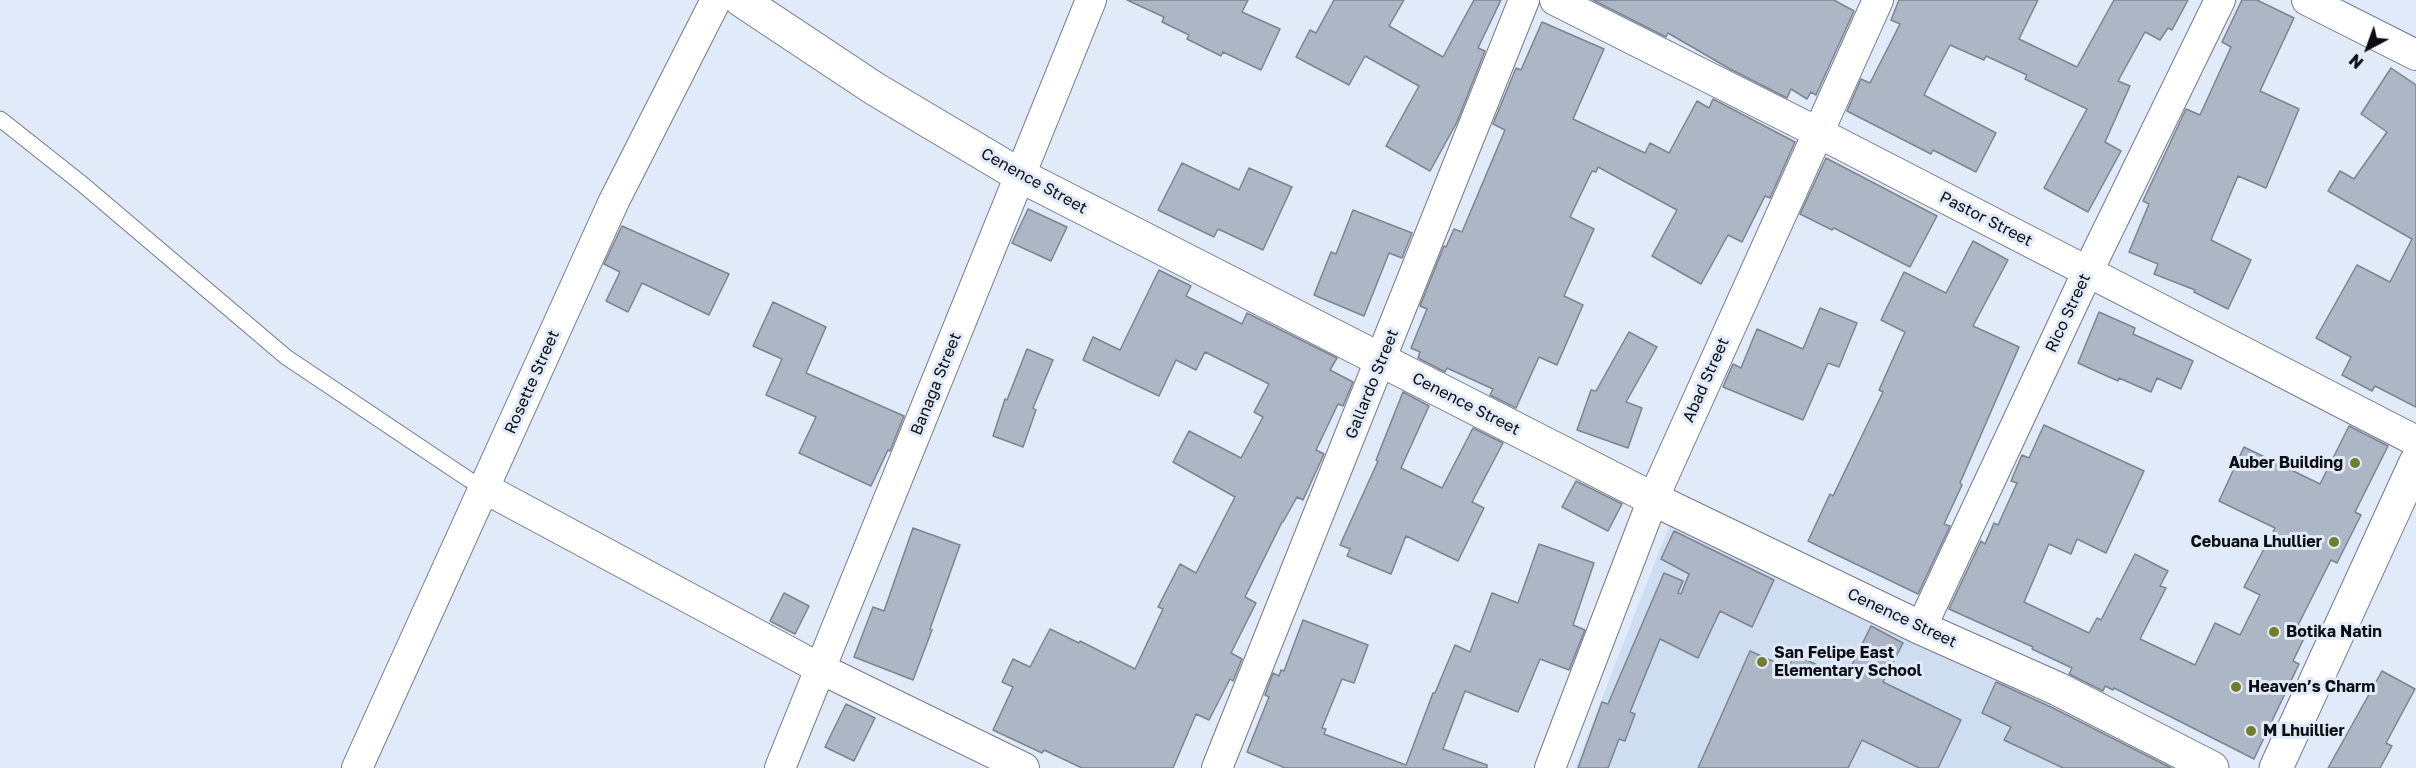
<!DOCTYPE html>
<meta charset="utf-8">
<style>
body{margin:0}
#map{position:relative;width:2416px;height:768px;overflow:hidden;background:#e0eaf8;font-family:"Golos Text",sans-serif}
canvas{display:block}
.north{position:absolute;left:2338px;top:18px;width:60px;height:60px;-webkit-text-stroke:4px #e0eaf8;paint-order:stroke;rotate:221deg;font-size:16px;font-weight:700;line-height:24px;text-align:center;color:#0b0e12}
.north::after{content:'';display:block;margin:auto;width:21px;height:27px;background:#0b0e12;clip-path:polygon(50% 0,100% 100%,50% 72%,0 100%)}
</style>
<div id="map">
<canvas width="2416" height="768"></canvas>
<div class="north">N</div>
</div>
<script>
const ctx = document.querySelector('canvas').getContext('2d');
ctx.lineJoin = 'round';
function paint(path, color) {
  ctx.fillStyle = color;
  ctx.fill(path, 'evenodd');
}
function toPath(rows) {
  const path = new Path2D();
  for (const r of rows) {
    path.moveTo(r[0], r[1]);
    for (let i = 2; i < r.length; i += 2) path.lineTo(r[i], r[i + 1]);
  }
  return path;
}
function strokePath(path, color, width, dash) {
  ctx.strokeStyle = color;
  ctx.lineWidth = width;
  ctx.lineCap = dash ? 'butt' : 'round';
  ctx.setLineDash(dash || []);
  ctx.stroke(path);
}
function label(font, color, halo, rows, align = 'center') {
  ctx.font = font + ' "Golos Text",sans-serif';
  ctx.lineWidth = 6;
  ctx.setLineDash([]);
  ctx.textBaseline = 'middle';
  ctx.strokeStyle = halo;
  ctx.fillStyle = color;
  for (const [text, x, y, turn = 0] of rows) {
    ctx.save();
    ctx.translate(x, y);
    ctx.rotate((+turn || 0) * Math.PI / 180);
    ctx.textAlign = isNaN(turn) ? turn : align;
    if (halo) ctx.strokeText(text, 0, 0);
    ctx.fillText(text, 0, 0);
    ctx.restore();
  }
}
paint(toPath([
 [1669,526,1917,641,2184,768,1575,768]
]), '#cfddf0');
const building = toPath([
 [1127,0,1248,0,1242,12,1280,29,1261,70,1223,52,1221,56,1187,39,1189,35,1162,22,1164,17,1127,0],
 [1334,0,1404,0,1389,26,1443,57,1474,0,1501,0,1478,48,1485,51,1457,122,1430,171,1386,146,1419,86,1365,56,1349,85,1296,57,1310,30,1316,33,1334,0],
 [1593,0,1834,0,1854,11,1816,95,1811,92,1807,99,1791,89,1787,98,1730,69,1668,33,1666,37,1593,0],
 [1899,0,2038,0,2019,39,2077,67,2114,0,2188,0,2172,30,2168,28,2160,40,2145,32,2118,81,2130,86,2105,142,2121,151,2088,212,2044,188,2087,109,2025,79,2027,75,1986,56,1984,60,1950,45,1924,95,1996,133,1976,172,1933,150,1931,154,1847,111,1861,79,1870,83,1900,24,1891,20,1899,0],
 [2242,0,2257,0,2294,18,2260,91,2299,109,2266,188,2238,176,2211,240,2251,260,2228,309,2194,292,2195,290,2154,274,2158,264,2129,252,2149,204,2143,201,2186,109,2200,115,2231,47,2222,42,2242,0],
 [1542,22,1604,49,1573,119,1645,153,1650,143,1669,153,1697,101,1709,108,1713,99,1795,142,1770,198,1765,196,1742,242,1728,235,1701,284,1652,256,1677,210,1598,167,1596,172,1592,171,1570,217,1594,229,1564,296,1583,305,1557,365,1539,357,1516,408,1490,395,1493,389,1447,368,1445,372,1418,358,1420,352,1411,348,1427,309,1420,306,1444,246,1446,247,1454,229,1462,232,1505,130,1493,124,1516,68,1521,70,1542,22],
 [2391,68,2416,85,2416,407,2375,386,2372,391,2342,375,2351,357,2316,338,2357,265,2390,282,2412,239,2328,191,2340,171,2354,179,2387,132,2361,114,2391,68],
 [1826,158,1937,216,1910,267,1834,228,1832,230,1800,214,1826,158],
 [1182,163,1239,190,1249,168,1292,187,1263,250,1218,229,1214,237,1158,210,1182,163],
 [1028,209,1067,227,1051,261,1012,243,1028,209],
 [1353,210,1412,233,1402,258,1389,253,1364,316,1314,295,1331,252,1336,254,1353,210],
 [622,226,729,274,709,315,642,283,628,312,606,301,620,272,604,264,622,226],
 [1973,241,2008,260,1973,326,2019,347,1960,483,1962,485,1944,524,1950,526,1918,594,1808,541,1830,494,1833,496,1883,392,1879,390,1905,332,1881,320,1904,272,1946,293,1973,241],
 [1159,270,1191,286,1186,296,1242,324,1247,313,1337,358,1330,370,1353,382,1343,406,1338,404,1316,450,1324,454,1303,500,1297,497,1283,522,1282,522,1245,597,1256,603,1231,653,1242,659,1233,681,1230,679,1209,720,1196,714,1173,768,1082,768,1044,750,1042,753,993,730,1013,687,1002,682,1013,659,1030,667,1050,629,1079,643,1080,641,1135,669,1163,609,1158,607,1180,564,1196,573,1235,497,1173,462,1189,431,1241,458,1263,417,1254,412,1269,384,1205,352,1196,370,1176,360,1159,396,1083,360,1093,337,1120,350,1159,270],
 [773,302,826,327,806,373,904,416,890,451,888,450,871,486,799,453,816,417,766,395,782,359,753,346,773,302],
 [1820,308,1857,323,1839,367,1828,363,1803,420,1723,387,1733,364,1741,368,1757,329,1803,349,1820,308],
 [2099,312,2135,328,2133,334,2193,361,2181,389,2157,378,2151,392,2119,378,2118,381,2078,363,2099,312],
 [1629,332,1657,347,1626,402,1642,408,1628,448,1577,430,1591,390,1596,391,1629,332],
 [1027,349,1053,360,1033,408,1036,410,1023,447,993,436,1005,399,1007,400,1027,349],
 [1403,392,1429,406,1401,468,1442,488,1473,428,1503,443,1472,502,1484,508,1458,561,1406,536,1391,574,1347,556,1350,549,1340,545,1378,461,1376,460,1403,392],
 [2044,425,2144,471,2106,553,2077,539,2071,554,2049,544,2024,602,2089,633,2097,618,2101,620,2135,554,2168,571,2160,586,2166,588,2140,639,2195,665,2215,623,2240,635,2260,595,2244,587,2275,528,2219,501,2244,447,2320,484,2349,426,2388,446,2355,512,2361,515,2337,563,2331,560,2298,625,2308,630,2293,661,2299,664,2254,759,2114,688,2113,690,2105,686,2103,691,2069,674,2072,668,2032,649,2033,647,1949,609,1981,541,1985,544,1994,523,1998,525,2017,483,2011,481,2022,455,2029,458,2044,425],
 [1576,481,1622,504,1608,531,1562,507,1576,481],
 [913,528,960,545,930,629,932,630,913,680,854,657,873,607,884,611,913,528],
 [1674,531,1774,580,1752,627,1720,611,1698,658,1660,639,1630,712,1635,714,1625,741,1619,739,1608,768,1578,768,1602,702,1608,704,1664,573,1683,581,1678,593,1681,594,1689,574,1661,559,1674,531],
 [1539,544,1594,563,1573,625,1585,630,1569,670,1540,659,1518,712,1465,691,1443,749,1487,765,1487,768,1285,768,1247,752,1269,697,1265,695,1273,673,1279,676,1281,670,1284,671,1303,620,1368,645,1354,683,1342,679,1322,728,1326,729,1324,734,1406,765,1433,693,1435,693,1455,645,1470,652,1492,593,1518,603,1539,544],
 [784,593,809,606,795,634,770,621,784,593],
 [1871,626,1903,643,1883,682,1961,720,1938,768,1919,768,1862,740,1848,768,1698,768,1750,651,1788,668,1795,654,1845,679,1871,626],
 [2382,671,2415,689,2386,743,2392,746,2380,768,2328,768,2382,671],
 [1996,682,2053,708,2171,768,2063,768,2004,740,2011,727,1982,713,1996,682],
 [846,704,875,718,854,761,825,747,846,704]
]);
paint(building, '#adb6c4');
strokePath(building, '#7b8490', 1.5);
const service = toPath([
 [0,119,81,183,286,357,468,479,484,488]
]);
const minor = toPath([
 [1555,0,1817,132,2416,441],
 [2307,0,2416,55],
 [484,488,821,669,1024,768],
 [1921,628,2088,271,2220,0],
 [357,768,614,201,716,0],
 [780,768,1091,0],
 [1217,768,1524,0],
 [1550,768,1653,499,1878,0]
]);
const tertiary = toPath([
 [741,0,875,89,1021,176,1653,499,1921,628,2058,689,2212,768]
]);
const primary = toPath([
 [2276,768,2416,462]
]);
strokePath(service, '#727a87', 17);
strokePath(minor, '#727a87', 32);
strokePath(tertiary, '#727a87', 35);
strokePath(primary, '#727a87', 35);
strokePath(service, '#fff', 15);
strokePath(minor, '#fff', 30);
strokePath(tertiary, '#fff', 33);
strokePath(primary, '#fff', 33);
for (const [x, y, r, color] of [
 [2355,463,6,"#727d2a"],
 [2334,542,6,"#727d2a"],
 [2274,632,6,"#727d2a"],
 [1762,662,6,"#727d2a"],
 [2236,687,6,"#727d2a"],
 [2251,731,6,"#727d2a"]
]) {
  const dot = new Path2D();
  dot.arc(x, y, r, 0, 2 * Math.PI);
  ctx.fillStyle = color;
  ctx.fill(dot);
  strokePath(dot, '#e0eaf8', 2);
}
label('16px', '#0b0e12', '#e0eaf8', [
 ["Cenence Street",1034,181,29],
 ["Pastor Street",1986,219,27],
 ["Rico Street",2068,313,-65],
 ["Abad Street",1706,380,-66],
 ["Rosette Street",532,382,-66],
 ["Banaga Street",936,384,-68],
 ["Gallardo Street",1372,384,-68],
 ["Cenence Street",1466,404,27],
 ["Cenence Street",1902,618,25]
]);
label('bold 16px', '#0b0e12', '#e0eaf8', [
 ["Auber Building",2343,463,"right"],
 ["Cebuana Lhullier",2322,542,"right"],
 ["Botika Natin",2286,632],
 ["San Felipe East",1774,653],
 ["Elementary School",1774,671],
 ["Heaven’s Charm",2248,687],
 ["M Lhuillier",2263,731]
], 'left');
</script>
